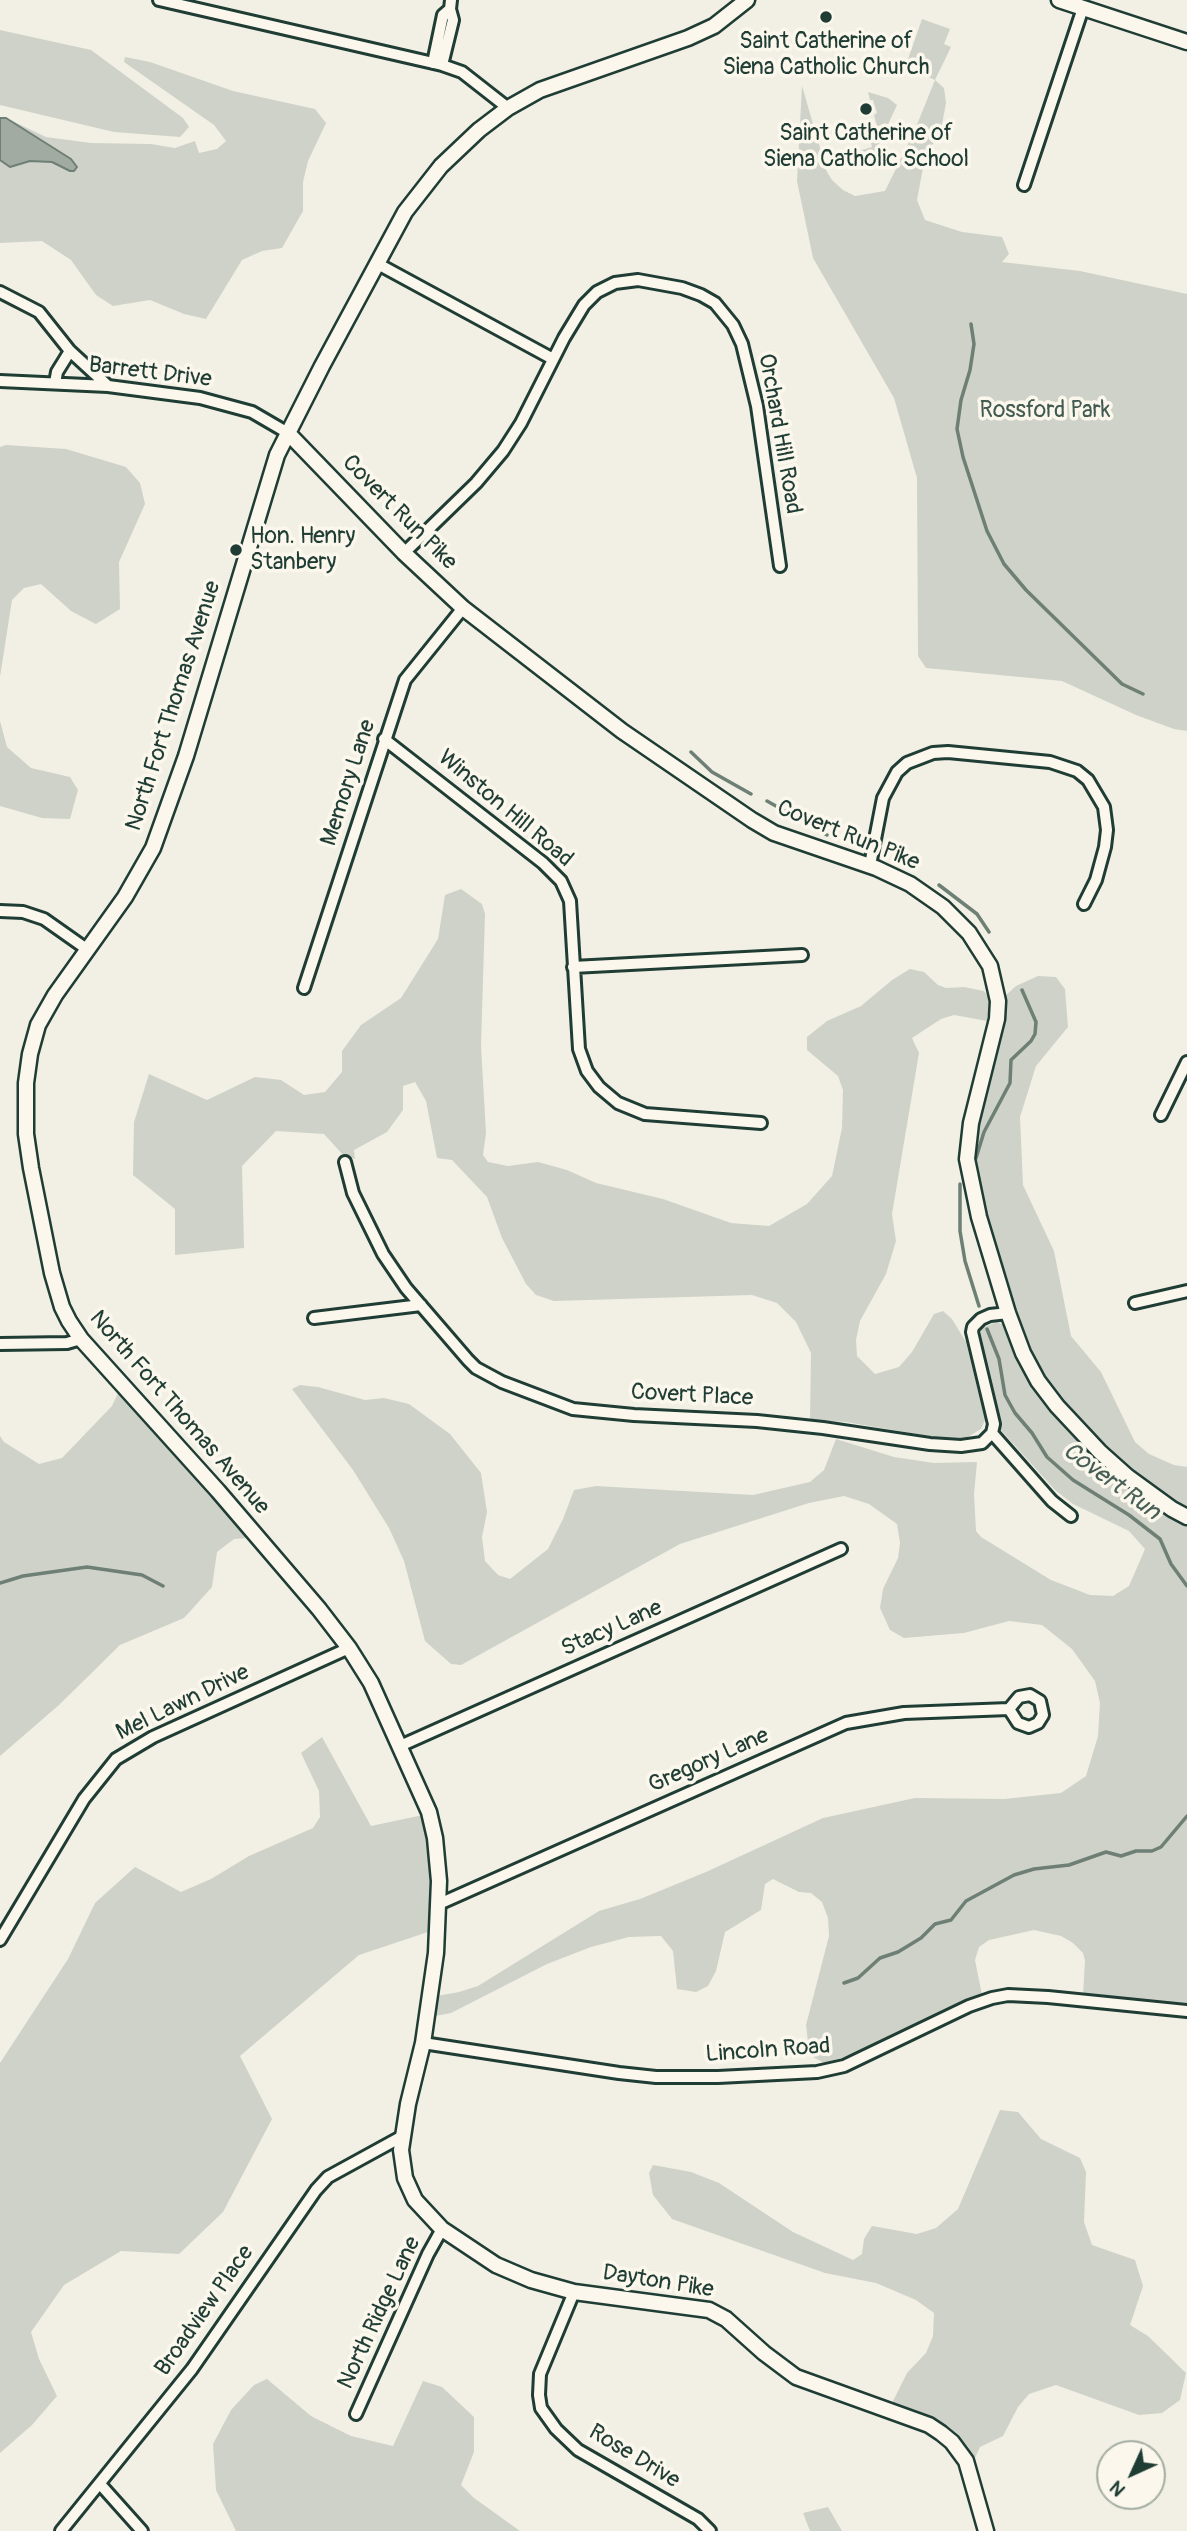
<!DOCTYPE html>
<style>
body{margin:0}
#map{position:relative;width:1187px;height:2531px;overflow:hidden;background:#f2f0e5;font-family:Pangolin,sans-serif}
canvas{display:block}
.north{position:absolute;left:1096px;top:2440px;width:70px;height:70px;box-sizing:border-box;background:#fbf7ec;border:2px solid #a3ada2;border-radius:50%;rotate:225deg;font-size:19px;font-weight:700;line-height:28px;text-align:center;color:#1f3d34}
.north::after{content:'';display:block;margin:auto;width:24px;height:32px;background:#1f3d34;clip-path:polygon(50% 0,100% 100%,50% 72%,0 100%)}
</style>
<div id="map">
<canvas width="1187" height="2531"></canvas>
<div class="north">N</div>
</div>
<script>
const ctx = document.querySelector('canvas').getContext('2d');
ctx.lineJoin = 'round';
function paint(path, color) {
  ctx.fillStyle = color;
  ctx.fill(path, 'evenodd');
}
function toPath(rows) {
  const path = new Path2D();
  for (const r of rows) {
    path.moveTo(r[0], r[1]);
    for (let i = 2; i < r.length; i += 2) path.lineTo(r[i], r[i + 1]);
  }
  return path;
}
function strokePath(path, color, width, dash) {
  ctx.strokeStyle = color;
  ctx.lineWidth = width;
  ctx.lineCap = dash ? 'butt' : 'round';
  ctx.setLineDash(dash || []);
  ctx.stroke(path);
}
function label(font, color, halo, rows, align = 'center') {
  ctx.font = font + ' Pangolin,sans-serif';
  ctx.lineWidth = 7;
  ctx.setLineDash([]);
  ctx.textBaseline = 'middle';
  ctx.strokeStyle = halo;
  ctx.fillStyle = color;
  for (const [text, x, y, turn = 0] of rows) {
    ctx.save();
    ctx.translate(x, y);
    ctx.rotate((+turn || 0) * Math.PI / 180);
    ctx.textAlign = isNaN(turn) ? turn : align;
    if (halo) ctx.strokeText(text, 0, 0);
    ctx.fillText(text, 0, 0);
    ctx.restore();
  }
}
paint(toPath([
 [922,19,950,29,944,44,951,47,935,80,944,88,946,103,941,130,925,157,917,200,925,220,962,232,1002,237,1009,254,1002,262,1080,271,1187,294,1187,731,1174,729,1136,715,1062,681,926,668,918,656,917,478,894,398,813,258,797,181,802,86,827,172,832,180,843,190,855,196,885,191,914,132,935,80,917,72,918,69,906,65],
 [0,30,91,50,183,118,189,127,180,137,114,132,0,105],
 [125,57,150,62,233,91,315,109,326,123,308,161,303,182,303,211,282,248,262,251,242,260,206,319,184,314,150,300,113,306,96,295,71,260,42,241,0,243,0,160,10,167,30,161,52,162,70,171,24,130,6,118,46,137,91,143,151,144,175,148,195,141,199,153,217,149,226,141,214,125,124,62],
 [868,92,888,98,897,105,871,161,862,160,859,151,872,147,870,140,880,137,874,115,877,113,873,100,870,100],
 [6,445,66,449,126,467,140,483,145,504,119,562,120,609,96,624,71,611,41,584,24,588,12,600,0,677,0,447],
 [0,721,7,747,31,768,70,777,78,790,70,819,42,818,0,806],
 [461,889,482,904,485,914,481,1046,486,1133,483,1155,488,1162,508,1166,538,1162,567,1170,596,1183,663,1199,731,1223,769,1226,807,1204,832,1176,842,1128,843,1090,838,1076,807,1050,807,1037,827,1021,861,1006,892,980,910,969,924,972,938,985,946,988,964,987,984,991,990,999,987,1021,954,1015,941,1019,912,1038,919,1053,892,1214,896,1241,886,1274,860,1321,856,1340,857,1356,875,1374,899,1367,912,1352,934,1314,943,1311,952,1319,966,1342,985,1420,981,1429,966,1438,951,1440,846,1422,810,1420,811,1353,796,1322,777,1303,752,1295,554,1301,536,1295,526,1284,502,1238,487,1197,452,1160,437,1158,426,1101,415,1082,403,1086,403,1110,387,1132,354,1150,355,1159,344,1156,324,1134,276,1131,242,1166,244,1248,175,1255,175,1209,133,1175,134,1122,149,1074,207,1100,255,1077,281,1080,304,1095,325,1092,342,1072,342,1051,361,1025,401,998,438,939,445,895],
 [1038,976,1056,977,1065,989,1068,1027,1036,1066,1020,1117,1023,1185,1054,1251,1071,1336,1101,1372,1135,1442,1149,1454,1174,1465,1187,1467,1187,1510,1128,1470,1090,1433,1049,1387,1029,1349,996,1250,972,1149,1006,1017,1005,996,1016,986],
 [996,1322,1002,1324,1008,1331,1023,1370,1036,1389,1107,1471,1149,1504,1187,1526,1187,2004,1120,1997,1083,1996,1085,1960,1083,1953,1073,1943,1061,1936,1034,1930,989,1940,979,1947,975,1960,982,1995,968,1999,891,2038,826,2064,813,2057,809,2050,806,2025,829,1936,828,1918,822,1902,811,1893,799,1892,773,1879,765,1884,761,1910,725,1932,716,1971,708,1986,696,1992,677,1989,673,1951,661,1936,629,1937,591,1947,547,1964,451,2013,435,2016,437,1996,459,1992,478,1986,599,1911,640,1899,706,1872,823,1818,915,1798,1004,1799,1061,1793,1086,1776,1098,1736,1100,1703,1095,1681,1072,1649,1042,1625,1009,1621,964,1633,904,1638,890,1630,880,1608,883,1589,898,1558,900,1543,897,1524,869,1504,844,1496,809,1503,680,1544,461,1665,451,1664,425,1641,404,1561,389,1528,353,1470,292,1389,300,1385,318,1387,365,1400,384,1398,409,1404,450,1434,481,1473,487,1512,482,1537,485,1561,498,1575,510,1579,548,1549,563,1519,574,1490,596,1486,753,1495,810,1482,824,1470,836,1439,894,1457,934,1463,977,1462,974,1494,976,1531,981,1537,1051,1580,1090,1595,1113,1596,1129,1586,1145,1549,1129,1531,1073,1504,1055,1490,998,1427,977,1336,980,1329],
 [119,1391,249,1538,234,1539,217,1552,212,1587,184,1618,120,1645,59,1705,0,1756,0,1436,4,1442,39,1464,62,1458,112,1406],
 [322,1737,371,1826,423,1815,431,1867,431,1931,359,1955,240,2056,272,2119,223,2212,179,2254,121,2251,64,2285,31,2332,39,2359,57,2396,32,2425,0,2453,0,2063,68,1959,95,1903,135,1867,181,1892,211,1879,249,1856,313,1828,320,1817,319,1791,301,1753],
 [1000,2110,1018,2112,1041,2139,1080,2158,1086,2172,1084,2222,1092,2245,1135,2260,1143,2286,1130,2325,1148,2336,1186,2373,1180,2400,1162,2413,1139,2415,1056,2385,1029,2394,1018,2407,1003,2436,980,2447,975,2458,959,2437,932,2417,892,2403,907,2373,926,2353,933,2336,934,2313,916,2300,876,2283,825,2273,672,2219,653,2195,649,2173,653,2165,691,2172,719,2183,793,2232,853,2260,862,2254,864,2239,872,2226,917,2234,936,2228,958,2209],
 [267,2379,311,2416,351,2436,393,2446,423,2381,442,2387,474,2417,474,2452,461,2485,474,2498,520,2531,236,2531,216,2490,213,2444,231,2410,254,2385],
 [828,2507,842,2531,810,2531,803,2513]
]), '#cfd2c8');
const water = toPath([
 [0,118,6,118,71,159,77,167,74,171,70,171,52,162,30,161,10,167,0,160,0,118]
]);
paint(water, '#a2aba1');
strokePath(water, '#6e7f75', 2);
strokePath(toPath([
 [971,324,974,344,970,370,961,400,957,429,963,457,987,531,1004,564,1026,590,1122,684,1143,694],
 [691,752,712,772,751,794],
 [767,801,827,835],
 [939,885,977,914,989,932],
 [976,1158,984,1132,1010,1083,1011,1060,1031,1041,1035,1034,1036,1022,1022,990],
 [960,1184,960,1231,965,1261,979,1306],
 [987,1329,999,1359,1005,1395,1015,1413,1032,1433,1047,1457,1073,1480,1129,1515,1160,1539,1171,1564,1187,1586],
 [0,1583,23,1576,87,1567,142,1575,163,1586],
 [844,1983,858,1978,880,1958,898,1952,921,1938,935,1924,951,1920,966,1901,1014,1875,1034,1869,1069,1865,1106,1852,1121,1856,1136,1851,1152,1851,1161,1847,1187,1816]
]), '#6e7f75', 3.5);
const minor = toPath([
 [159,0,442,65,462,72,508,108],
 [433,63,443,15,450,9],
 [442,65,453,20,450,9,451,0],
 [1024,185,1083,8],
 [378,264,553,359],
 [0,292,39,312,70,351,108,386],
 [0,381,108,386,200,398,252,412,288,433],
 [55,383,57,372,70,351],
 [404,553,476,483,503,451,521,423,564,338,584,305,597,292,615,283,638,280,682,288,701,295,715,303,733,325,742,344,757,406,780,566],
 [384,739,543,863,561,881,570,901,579,1049,587,1071,599,1087,618,1103,645,1114,761,1123],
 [870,865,883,798,897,772,907,763,933,753,948,752,1050,762,1077,771,1088,780,1104,807,1107,830,1105,847,1096,880,1084,904],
 [0,911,23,912,44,919,88,950],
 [573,967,802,955],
 [304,988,405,680,463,608],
 [1161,1115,1187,1062],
 [345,1162,353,1193,383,1254,406,1288,468,1360,476,1368,502,1382,573,1409,634,1415,757,1421,823,1428,930,1444,961,1446,982,1443,992,1433,994,1424,972,1332,973,1327,981,1319,990,1315,1008,1313],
 [1135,1303,1187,1291],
 [314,1318,421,1305],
 [0,1344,67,1343,81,1339],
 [992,1433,1052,1501,1071,1516],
 [400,1746,841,1549],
 [439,1904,846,1723,904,1713,1009,1709,1018,1723,1029,1727,1038,1723,1043,1715,1040,1701,1030,1695,1019,1697,1009,1709],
 [0,1940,84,1799,116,1759,153,1737,349,1648],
 [423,2043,619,2073,656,2077,718,2077,817,2072,844,2066,969,2006,992,1998,1008,1995,1048,1997,1187,2011],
 [574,2292,540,2374,539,2395,541,2408,556,2429,578,2450,698,2519,710,2531],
 [356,2414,428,2254,442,2229],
 [100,2484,142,2531],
 [61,2531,192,2369,316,2190,328,2177,401,2137]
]);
const tertiary = toPath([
 [747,0,714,26,688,38,540,90,508,108,479,130,441,166,405,212,322,366,277,455,186,756,153,848,125,897,55,995,38,1025,30,1054,26,1083,26,1134,31,1168,52,1273,62,1307,69,1321,81,1339,218,1491,319,1609,349,1648,371,1683,429,1812,435,1838,439,1881,436,1953,423,2043,408,2104,401,2150,405,2178,415,2200,442,2229,496,2265,531,2280,574,2292,709,2310,726,2319,764,2353,796,2377,929,2425,941,2433,952,2442,966,2461,986,2531],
 [1059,0,1187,42],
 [288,433,404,553,463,608,622,731,752,820,774,833,876,868,910,884,943,907,969,933,990,966,998,1001,997,1019,971,1123,967,1159,979,1217,1008,1313,1023,1353,1038,1381,1057,1406,1100,1452,1128,1477,1172,1509,1187,1517]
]);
strokePath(minor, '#1f3d34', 16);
strokePath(tertiary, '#1f3d34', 19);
strokePath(minor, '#fbf7ec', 10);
strokePath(tertiary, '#fbf7ec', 14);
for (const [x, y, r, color] of [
 [826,17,7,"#1f3d34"],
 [866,109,7,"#1f3d34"],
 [236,550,7,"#1f3d34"]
]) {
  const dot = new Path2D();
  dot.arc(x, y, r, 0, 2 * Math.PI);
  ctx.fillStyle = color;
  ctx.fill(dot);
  strokePath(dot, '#fbf7ec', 2.5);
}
label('23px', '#1f3d34', '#fbf7ec', [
 ["Saint Catherine of",826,42],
 ["Siena Catholic Church",826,68],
 ["Saint Catherine of",866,134],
 ["Siena Catholic School",866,160],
 ["Hon. Henry",250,537,"left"],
 ["Stanbery",250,563,"left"]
]);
label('23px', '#1f3d34', '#fbf7ec', [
 ["Barrett Drive",150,373,7],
 ["Orchard Hill Road",779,434,80],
 ["Covert Run Pike",399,513,45],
 ["North Fort Thomas Avenue",174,706,-72],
 ["Memory Lane",349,783,-72],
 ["Winston Hill Road",505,809,40],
 ["Covert Run Pike",848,836,22],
 ["Covert Place",692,1396,3],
 ["North Fort Thomas Avenue",179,1413,49],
 ["Stacy Lane",612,1629,-24],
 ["Mel Lawn Drive",183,1703,-26],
 ["Gregory Lane",709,1761,-24],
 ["Lincoln Road",768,2051,-4],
 ["Dayton Pike",658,2282,9],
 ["Broadview Place",205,2311,-55],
 ["North Ridge Lane",380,2313,-65],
 ["Rose Drive",634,2457,31]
]);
label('23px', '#425b52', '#fbf7ec', [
 ["Rossford Park",1045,411]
]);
label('italic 24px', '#465e55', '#fbf7ec', [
 ["Covert Run",1111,1482,36]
]);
</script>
